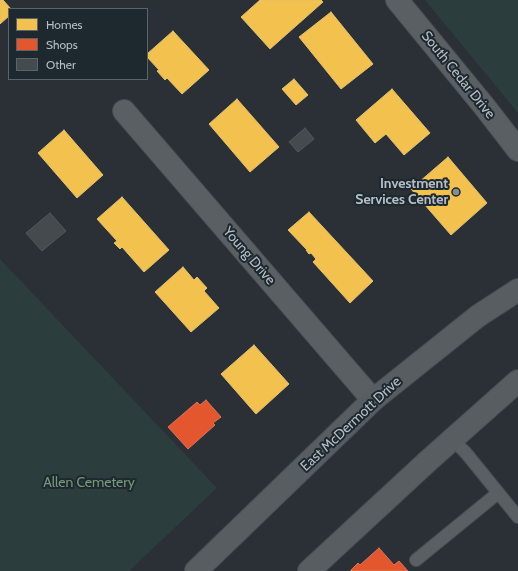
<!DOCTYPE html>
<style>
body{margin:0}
#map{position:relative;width:518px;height:571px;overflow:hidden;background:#2a3036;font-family:Cabin,sans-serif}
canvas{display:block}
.legend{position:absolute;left:8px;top:8px;width:140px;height:72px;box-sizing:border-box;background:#1e282f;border:1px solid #5a646b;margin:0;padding:5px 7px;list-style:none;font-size:12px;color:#b5bec6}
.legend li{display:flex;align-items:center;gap:8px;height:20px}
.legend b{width:20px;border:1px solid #5a646b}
</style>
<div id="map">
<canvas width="518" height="571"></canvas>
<ul class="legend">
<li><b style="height:11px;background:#f2c14e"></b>Homes</li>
<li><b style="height:11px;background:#e4572e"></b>Shops</li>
<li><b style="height:11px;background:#454a4f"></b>Other</li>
</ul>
</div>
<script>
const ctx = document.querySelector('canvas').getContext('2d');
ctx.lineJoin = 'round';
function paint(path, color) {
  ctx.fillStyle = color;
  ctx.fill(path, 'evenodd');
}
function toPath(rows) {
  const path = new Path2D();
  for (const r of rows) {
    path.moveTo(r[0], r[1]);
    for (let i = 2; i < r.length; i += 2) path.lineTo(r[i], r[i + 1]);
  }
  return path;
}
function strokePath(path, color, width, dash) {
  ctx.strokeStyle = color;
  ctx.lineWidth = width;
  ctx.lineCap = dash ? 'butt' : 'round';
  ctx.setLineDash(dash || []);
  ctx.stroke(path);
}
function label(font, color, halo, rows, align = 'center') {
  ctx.font = font + ' Cabin,sans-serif';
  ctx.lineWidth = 4;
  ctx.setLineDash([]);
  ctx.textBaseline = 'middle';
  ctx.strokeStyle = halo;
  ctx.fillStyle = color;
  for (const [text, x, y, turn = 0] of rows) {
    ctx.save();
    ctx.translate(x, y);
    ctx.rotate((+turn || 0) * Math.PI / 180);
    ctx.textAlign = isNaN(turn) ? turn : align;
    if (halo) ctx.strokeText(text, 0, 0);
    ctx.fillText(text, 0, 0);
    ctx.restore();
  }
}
paint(toPath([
 [425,0,518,0,518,113],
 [0,259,217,488,129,571,0,571]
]), '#2b3d3c');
const homes = toPath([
 [0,0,3,0,11,9,9,9,9,16,0,24,0,0],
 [260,0,321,0,323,2,270,49,241,17,260,0],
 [331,12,373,64,341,89,299,37,331,12],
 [173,31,209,70,182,94,167,78,165,80,157,71,159,70,147,57,147,54,173,31],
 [294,79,308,95,296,105,282,89,294,79],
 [392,89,430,133,404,155,386,134,375,143,356,120,392,89],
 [237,99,279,147,250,172,209,124,237,99],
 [64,130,103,175,77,198,38,153,64,130],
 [448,157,487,203,451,235,411,189,448,157],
 [122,197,169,250,144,272,122,247,120,249,114,243,117,241,97,219,122,197],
 [309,212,373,281,350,303,313,262,316,259,311,253,309,254,306,250,307,250,288,230,309,212],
 [183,267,194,280,197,277,207,288,204,291,219,308,191,332,155,292,183,267],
 [254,345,289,384,256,414,221,374,254,345]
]);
paint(homes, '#f2c14e');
strokePath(homes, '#e0c072', 1);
const shops = toPath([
 [206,400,221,417,213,423,215,425,188,449,168,427,197,402,200,405,206,400],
 [379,548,394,565,399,561,408,571,350,571,358,563,360,565,379,548]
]);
paint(shops, '#e4572e');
strokePath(shops, '#d6765c', 1);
const building = toPath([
 [305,128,314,139,298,152,289,142,305,128],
 [50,213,66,231,42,251,26,233,50,213]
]);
paint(building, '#454a4f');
strokePath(building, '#52585d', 1);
const service = toPath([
 [452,439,466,453,518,517],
 [416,560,498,493]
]);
const minor = toPath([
 [397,0,484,106,518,150],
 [124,111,373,400]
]);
const secondary = toPath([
 [196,571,373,400,478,316,518,290],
 [309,571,428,461,518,381]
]);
strokePath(service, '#484c50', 14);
strokePath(minor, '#484c50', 24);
strokePath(secondary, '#484c50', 24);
strokePath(service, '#5a5f63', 12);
strokePath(minor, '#5a5f63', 22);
strokePath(secondary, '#585d62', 22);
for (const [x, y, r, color] of [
 [456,192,4,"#848c94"]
]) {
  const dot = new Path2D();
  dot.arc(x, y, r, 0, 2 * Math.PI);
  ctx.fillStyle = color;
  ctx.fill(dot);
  strokePath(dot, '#1e282f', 1.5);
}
label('14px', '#b5bec6', '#1e282f', [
 ["South Cedar Drive",458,75,51],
 ["Young Drive",249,256,49],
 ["East McDermott Drive",351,424,-43]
]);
label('bold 14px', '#b5bec6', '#1e282f', [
 ["Investment",448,184],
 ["Services Center",448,200]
], 'right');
label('14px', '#769979', '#1e282f', [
 ["Allen Cemetery",89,483]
]);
</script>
